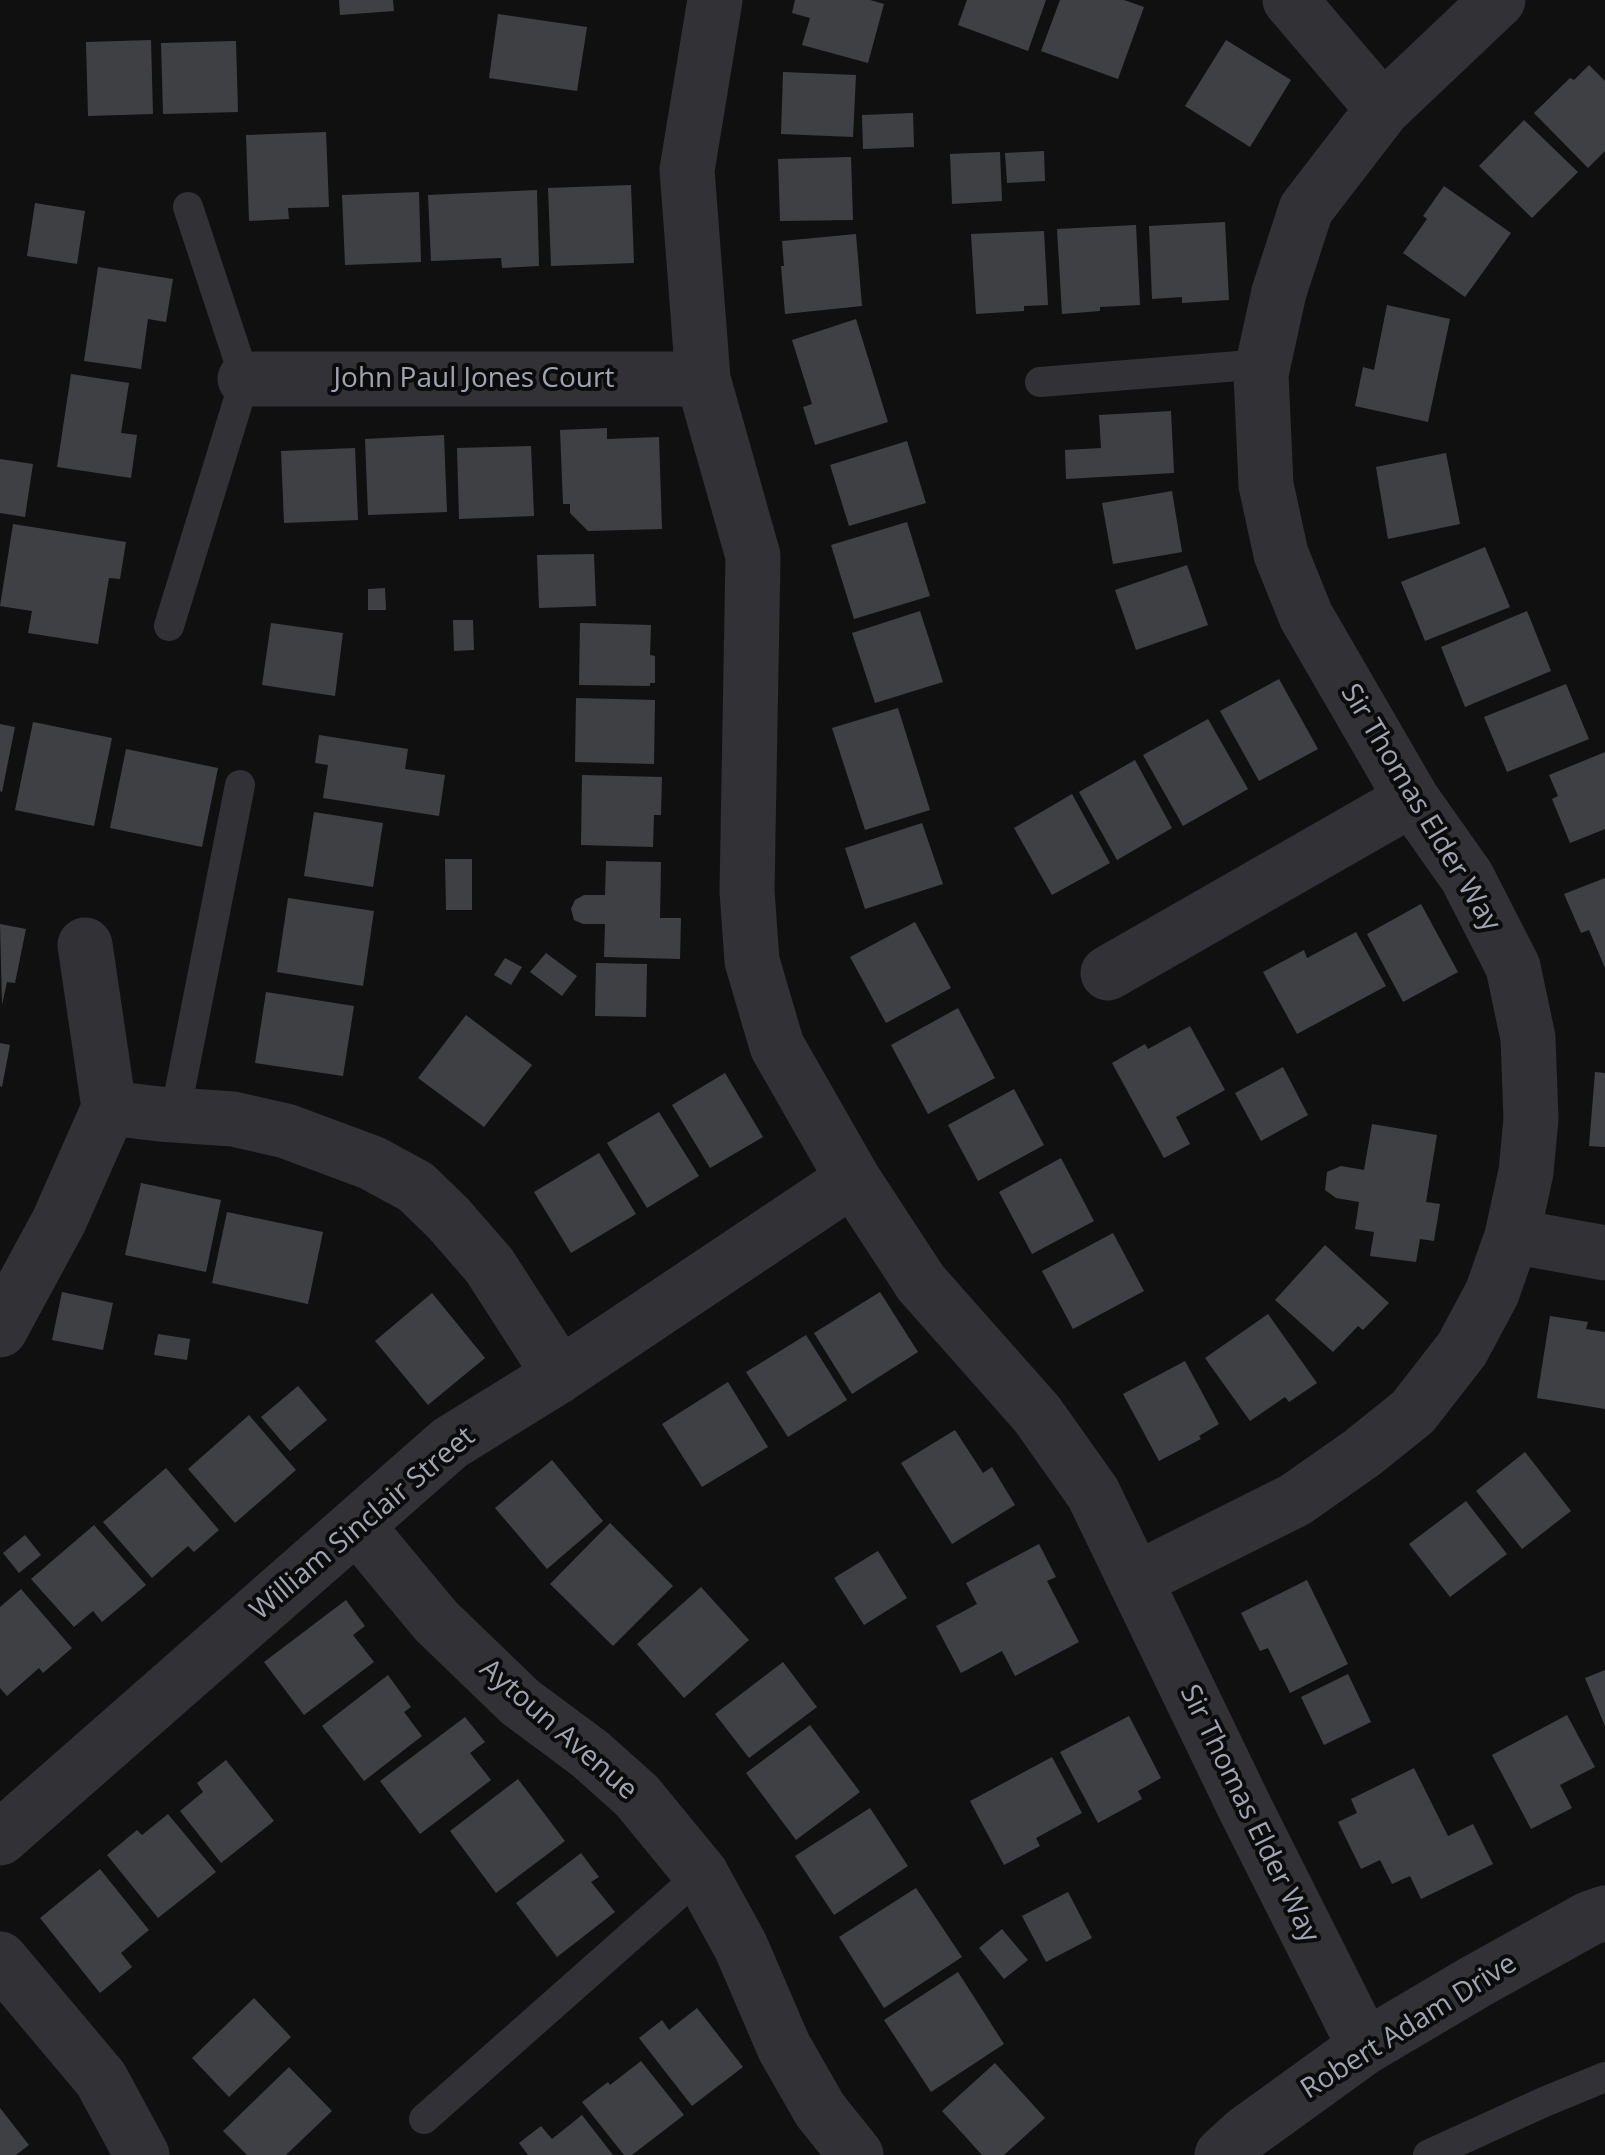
<!DOCTYPE html>
<style>
body{margin:0}
canvas{display:block;background:#101011}
</style>
<canvas width="1605" height="2155"></canvas>
<script>
const ctx = document.querySelector('canvas').getContext('2d');
ctx.lineJoin = 'round';
function paint(path, color) {
  ctx.fillStyle = color;
  ctx.fill(path, 'evenodd');
}
function toPath(rows) {
  const path = new Path2D();
  for (const r of rows) {
    path.moveTo(r[0], r[1]);
    for (let i = 2; i < r.length; i += 2) path.lineTo(r[i], r[i + 1]);
  }
  return path;
}
function strokePath(path, color, width, dash) {
  ctx.strokeStyle = color;
  ctx.lineWidth = width;
  ctx.lineCap = dash ? 'butt' : 'round';
  ctx.setLineDash(dash || []);
  ctx.stroke(path);
}
function label(font, color, halo, rows, align = 'center') {
  ctx.font = font + ' "Open Sans",sans-serif';
  ctx.lineWidth = 8;
  ctx.setLineDash([]);
  ctx.textBaseline = 'middle';
  ctx.strokeStyle = halo;
  ctx.fillStyle = color;
  for (const [text, x, y, turn = 0] of rows) {
    ctx.save();
    ctx.translate(x, y);
    ctx.rotate((+turn || 0) * Math.PI / 180);
    ctx.textAlign = isNaN(turn) ? turn : align;
    if (halo) ctx.strokeText(text, 0, 0);
    ctx.fillText(text, 0, 0);
    ctx.restore();
  }
}
paint(toPath([
 [339,0,393,0,394,11,340,15],
 [795,0,870,0,884,4,868,63,802,45,810,18,792,13],
 [967,0,1046,0,1028,51,958,25],
 [1060,0,1124,0,1144,7,1118,79,1041,51],
 [498,14,587,27,577,91,489,78],
 [151,40,153,114,88,116,86,42],
 [1226,40,1291,80,1250,147,1185,106],
 [236,41,238,112,163,114,161,43],
 [1589,65,1605,81,1605,151,1588,168,1534,113,1570,78,1574,80],
 [783,72,856,75,853,137,781,134],
 [913,113,914,147,863,149,862,115],
 [1524,120,1578,172,1532,218,1479,166],
 [326,132,329,207,288,208,289,219,249,221,246,135],
 [1044,151,1045,181,1007,183,1005,153],
 [1000,152,1002,201,952,204,950,154],
 [851,157,853,220,780,221,778,159],
 [631,185,634,263,551,266,548,188],
 [1444,186,1511,233,1465,297,1403,253,1427,219,1423,216],
 [537,190,539,266,502,268,501,258,431,261,428,195],
 [419,192,421,262,345,265,342,195],
 [35,203,85,211,77,264,27,256],
 [1225,222,1229,300,1182,303,1182,297,1152,299,1149,226],
 [1136,225,1140,305,1100,307,1100,311,1062,314,1057,229],
 [1044,231,1048,305,1024,306,1024,311,976,314,971,234],
 [856,234,862,306,785,314,781,266,784,266,782,241],
 [98,267,173,279,166,322,148,319,141,369,84,361],
 [1387,305,1450,319,1428,422,1355,406,1363,367,1374,370],
 [856,319,888,422,815,445,803,407,812,404,792,340],
 [71,374,129,383,121,433,137,435,131,478,57,467],
 [1171,411,1174,473,1066,479,1065,450,1101,448,1099,415],
 [607,428,607,439,659,437,662,529,588,531,570,513,570,504,563,504,560,430],
 [444,435,447,512,368,515,365,439],
 [907,441,926,503,849,526,830,465],
 [531,446,534,516,459,519,457,448],
 [355,448,358,520,284,523,281,451],
 [1446,453,1460,524,1388,539,1376,467],
 [0,459,33,464,25,517,0,513],
 [1172,491,1182,552,1113,564,1102,503],
 [907,522,930,596,854,619,831,545],
 [13,524,126,542,120,579,109,578,98,644,28,633,32,611,0,606],
 [1485,547,1510,607,1425,641,1401,582],
 [594,554,596,606,539,608,537,555],
 [1187,565,1208,625,1136,650,1115,590],
 [385,588,386,610,368,610,368,589],
 [920,611,943,682,875,703,852,633],
 [1527,611,1551,671,1465,707,1441,647],
 [453,620,473,620,474,650,454,651],
 [271,623,343,633,335,696,262,685],
 [580,623,651,625,650,655,655,656,655,683,650,683,650,686,579,685],
 [1279,679,1318,749,1259,781,1220,711],
 [1566,684,1589,739,1507,772,1484,717],
 [576,698,655,700,654,764,575,762],
 [898,708,930,810,865,830,832,728],
 [1208,719,1248,789,1183,826,1143,755],
 [33,722,112,738,94,826,15,810],
 [0,724,15,727,2,792,0,791],
 [319,735,408,749,405,769,445,775,439,816,323,798,328,765,315,763],
 [126,749,218,768,202,847,110,828],
 [1605,752,1605,829,1570,843,1552,799,1558,796,1549,775],
 [1135,760,1172,828,1117,860,1079,792],
 [582,775,662,777,661,815,654,815,653,847,581,845],
 [1072,794,1110,863,1052,895,1014,828],
 [314,812,383,823,373,887,304,876],
 [922,823,943,884,865,909,845,848],
 [445,859,472,859,472,910,446,910],
 [606,861,661,862,660,918,681,918,680,959,604,957,605,924,583,924,574,920,571,909,575,900,584,895,605,895],
 [1605,878,1605,968,1589,930,1581,933,1564,894],
 [288,898,374,911,363,986,277,972],
 [1421,904,1458,972,1403,1002,1367,934],
 [915,922,951,988,886,1023,850,957],
 [0,924,26,929,15,983,7,982,2,1005],
 [1356,932,1386,986,1297,1034,1263,972,1304,950,1307,958],
 [546,953,577,976,562,996,530,972],
 [505,958,522,967,511,985,494,975],
 [596,963,647,964,646,1017,595,1016],
 [266,992,354,1006,343,1076,255,1063],
 [958,1008,995,1078,928,1114,891,1045],
 [466,1015,532,1065,484,1127,418,1078],
 [1190,1026,1225,1090,1176,1117,1190,1144,1164,1158,1112,1063,1145,1044,1148,1049],
 [0,1043,10,1045,2,1087,0,1086],
 [1283,1067,1308,1115,1261,1141,1235,1093],
 [1595,1072,1605,1073,1605,1147,1589,1146],
 [725,1073,763,1137,710,1168,672,1105],
 [1014,1089,1044,1145,978,1181,948,1125],
 [659,1112,699,1176,647,1208,607,1143],
 [1372,1124,1437,1135,1426,1202,1440,1204,1434,1241,1420,1239,1416,1262,1370,1256,1374,1232,1355,1229,1359,1202,1336,1198,1325,1190,1327,1172,1341,1166,1364,1170],
 [599,1153,636,1214,571,1253,534,1192],
 [1061,1158,1094,1221,1032,1254,999,1192],
 [141,1183,221,1200,206,1272,125,1255],
 [227,1212,323,1232,308,1304,212,1283],
 [1113,1233,1144,1291,1073,1329,1042,1271],
 [1325,1245,1389,1303,1363,1330,1358,1326,1333,1352,1275,1300],
 [62,1292,113,1303,103,1350,52,1340],
 [880,1292,918,1352,852,1394,814,1333],
 [432,1293,485,1358,428,1405,375,1341],
 [1268,1314,1317,1383,1289,1402,1285,1397,1250,1421,1205,1358],
 [1550,1316,1588,1322,1586,1329,1605,1332,1605,1409,1537,1398],
 [158,1334,190,1339,187,1360,154,1355],
 [806,1335,847,1400,788,1437,746,1372],
 [1185,1361,1219,1424,1199,1436,1201,1439,1159,1461,1123,1394],
 [728,1382,768,1447,702,1487,662,1424],
 [298,1386,327,1420,290,1451,261,1417],
 [249,1415,296,1470,235,1523,188,1469],
 [955,1430,983,1473,992,1467,1015,1505,952,1544,901,1463],
 [1525,1452,1571,1511,1522,1549,1476,1491],
 [552,1460,603,1521,547,1569,495,1508],
 [166,1468,219,1530,194,1552,188,1546,152,1578,103,1522],
 [1466,1501,1507,1554,1450,1597,1409,1544],
 [610,1523,673,1586,613,1646,550,1584],
 [94,1525,146,1585,102,1622,93,1611,74,1627,31,1579],
 [25,1535,41,1555,19,1573,3,1553],
 [1039,1544,1056,1577,1047,1581,1079,1642,1015,1676,1002,1651,961,1673,936,1626,977,1604,966,1583],
 [878,1551,907,1598,864,1625,834,1578],
 [1307,1580,1348,1664,1290,1693,1268,1648,1260,1651,1241,1613],
 [701,1587,749,1640,684,1698,637,1644],
 [21,1589,72,1648,43,1673,39,1668,7,1696,0,1688,0,1607],
 [346,1600,365,1626,353,1635,374,1662,304,1715,264,1662],
 [783,1662,817,1707,749,1758,715,1714],
 [1605,1670,1605,1726,1585,1678],
 [1348,1674,1371,1722,1324,1745,1301,1697],
 [388,1675,411,1707,404,1712,422,1736,364,1781,322,1726],
 [1567,1715,1595,1767,1560,1785,1572,1808,1531,1829,1492,1755],
 [1129,1716,1161,1778,1138,1791,1142,1799,1098,1823,1060,1752],
 [465,1717,485,1742,470,1753,491,1780,420,1834,380,1781],
 [810,1725,860,1792,796,1840,746,1773],
 [1052,1757,1082,1813,1036,1838,1040,1846,1004,1865,970,1801],
 [226,1760,274,1821,221,1863,180,1811,203,1792,197,1783],
 [1414,1768,1448,1836,1473,1824,1493,1864,1421,1899,1410,1876,1392,1884,1380,1860,1361,1869,1338,1822,1357,1813,1351,1799],
 [518,1779,565,1841,496,1893,450,1831],
 [870,1808,908,1866,834,1915,795,1856],
 [168,1814,216,1872,158,1918,107,1855,137,1830,142,1835],
 [581,1853,599,1877,591,1882,615,1912,557,1957,516,1903],
 [100,1869,149,1930,121,1953,132,1967,100,1993,40,1918],
 [916,1888,962,1957,884,2008,839,1937],
 [1068,1892,1092,1938,1046,1962,1022,1916],
 [1002,1929,1028,1960,1004,1979,979,1948],
 [958,1972,1004,2044,931,2092,884,2020],
 [254,1998,291,2037,229,2097,192,2058],
 [697,2008,743,2067,692,2106,639,2038,662,2020,669,2030],
 [641,2061,684,2115,632,2155,624,2155,582,2102,608,2082,610,2085],
 [995,2063,1045,2118,1004,2155,982,2155,942,2111],
 [289,2067,332,2111,286,2155,247,2155,223,2131],
 [0,2108,29,2145,16,2155,0,2155],
 [582,2115,613,2155,528,2155,519,2143,541,2126,552,2139]
]), '#3f4044');
strokePath(toPath([
 [1040,382,1263,364],
 [169,626,245,379,188,207],
 [175,1115,240,785],
 [424,2119,701,1874],
 [1428,2155,1544,2102,1605,2077]
]), '#313136', 30);
strokePath(toPath([
 [715,0,687,170,703,379,753,556,747,891,752,961,777,1046,853,1179,921,1283,1037,1414,1093,1493,1245,1808,1365,2047],
 [1290,0,1383,109],
 [245,379,703,379],
 [1108,973,1412,799],
 [109,1108,160,1114,233,1119,286,1131,372,1163,416,1187,448,1218,489,1265,560,1375],
 [1512,1236,1605,1253],
 [0,1330,59,1221,109,1108,85,945],
 [357,1526,436,1621,520,1702,590,1754,637,1796,701,1874,741,1947,784,2047,820,2110,856,2155],
 [1135,1580,1295,1500,1362,1453,1413,1412,1462,1349,1492,1293,1512,1236,1526,1172,1531,1119,1528,1038,1513,967,1467,877,1412,799,1306,616,1281,554,1266,485,1261,374,1279,292,1306,209,1383,109,1498,0],
 [0,1838,450,1443,560,1375,853,1179],
 [0,1959,101,2079,142,2155]
]), '#313136', 55);
strokePath(toPath([
 [1222,2155,1246,2133,1365,2047,1475,1982,1590,1918,1605,1913]
]), '#313136', 55);
label('28px', '#a1a5b2', '#0b0b0c', [
 ["John Paul Jones Court",474,379],
 ["Sir Thomas Elder Way",1420,808,59],
 ["William Sinclair Street",363,1524,-40],
 ["Aytoun Avenue",558,1730,41],
 ["Sir Thomas Elder Way",1249,1814,64],
 ["Robert Adam Drive",1409,2027,-32]
]);
</script>
